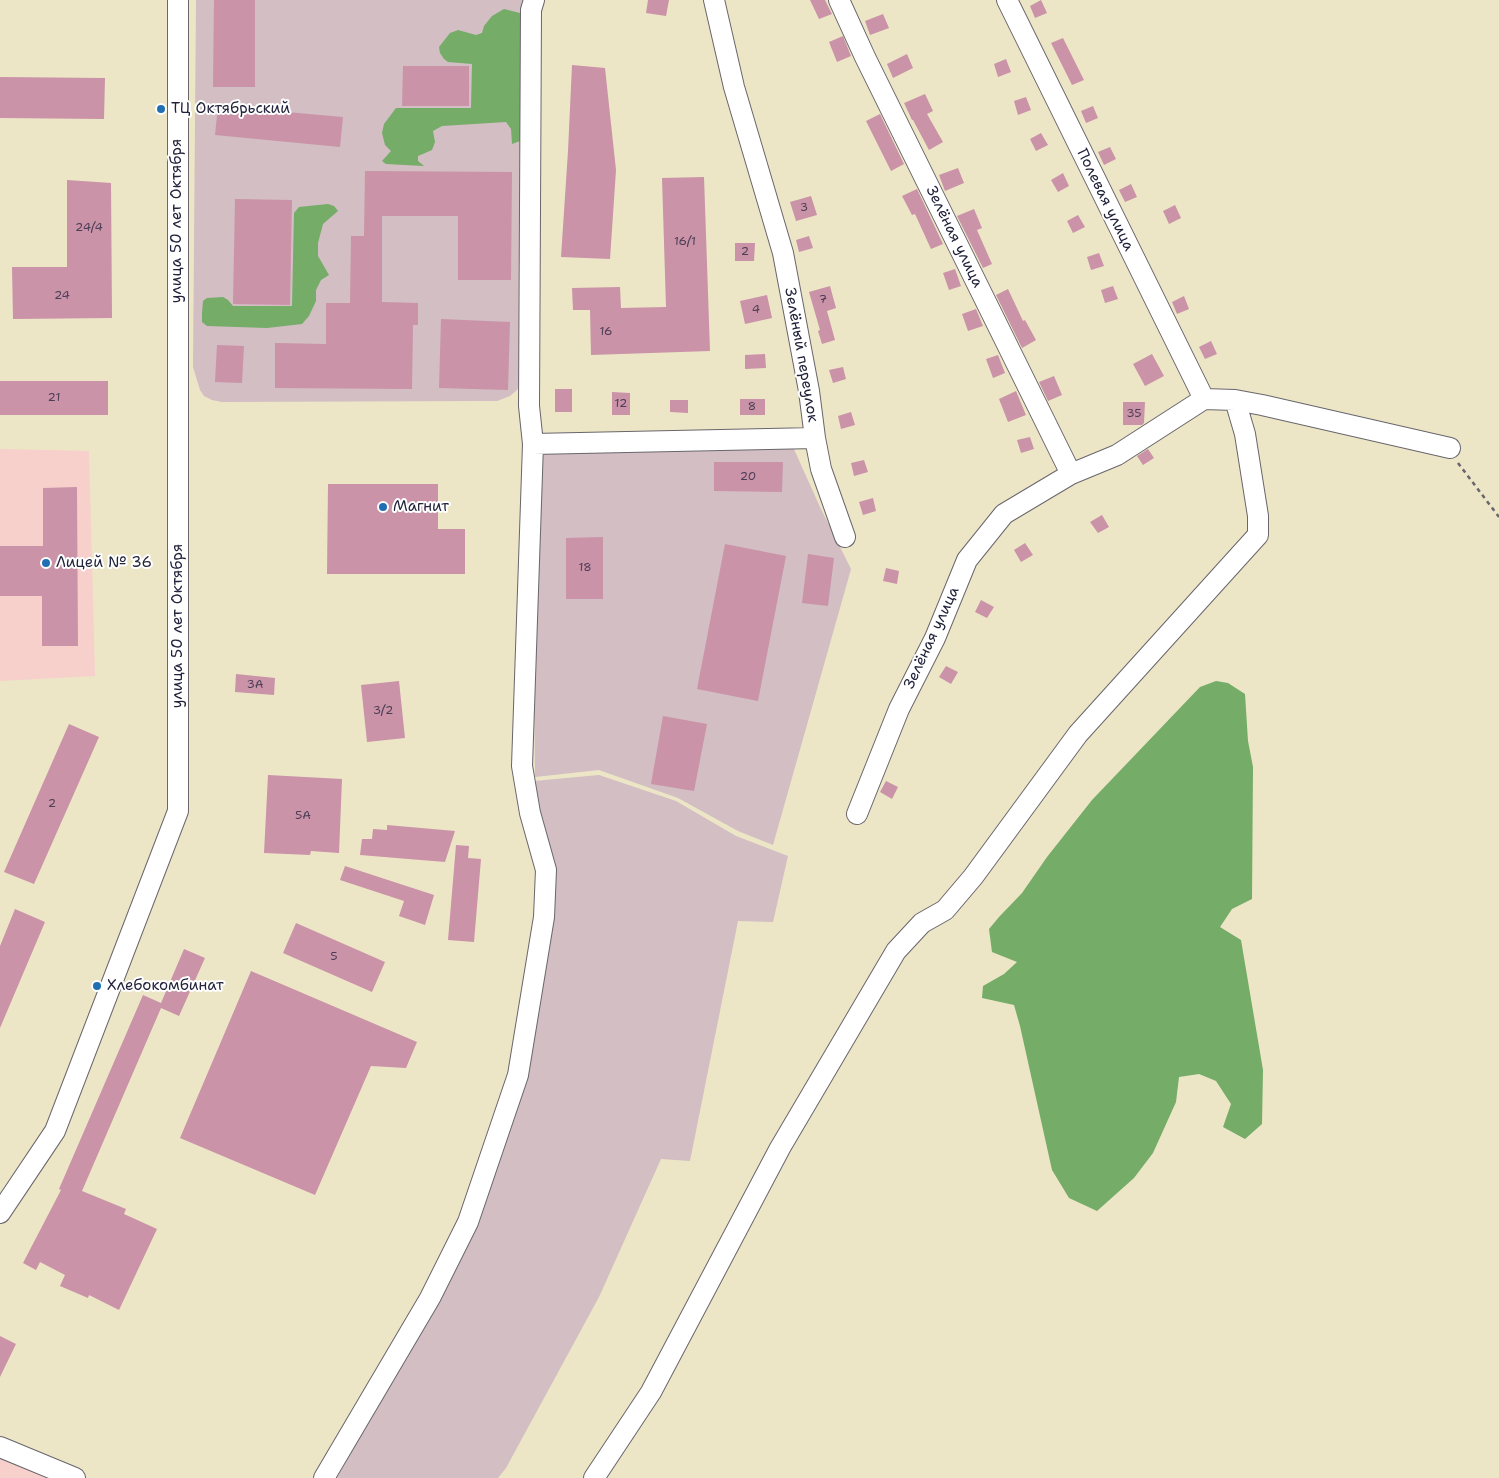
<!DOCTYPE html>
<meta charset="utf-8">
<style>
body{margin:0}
canvas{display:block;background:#ece5c6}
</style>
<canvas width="1499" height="1478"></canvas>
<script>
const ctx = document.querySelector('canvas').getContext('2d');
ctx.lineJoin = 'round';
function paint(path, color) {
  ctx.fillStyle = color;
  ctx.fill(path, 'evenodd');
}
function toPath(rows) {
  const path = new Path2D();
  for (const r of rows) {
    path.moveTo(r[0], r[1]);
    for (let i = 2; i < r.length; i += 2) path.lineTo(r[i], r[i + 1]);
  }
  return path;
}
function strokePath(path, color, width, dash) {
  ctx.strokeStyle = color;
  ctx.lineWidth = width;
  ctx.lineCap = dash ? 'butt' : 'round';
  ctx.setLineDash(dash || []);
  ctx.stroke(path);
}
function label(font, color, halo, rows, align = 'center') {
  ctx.font = font + ' "Shantell Sans",sans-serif';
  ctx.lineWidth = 4;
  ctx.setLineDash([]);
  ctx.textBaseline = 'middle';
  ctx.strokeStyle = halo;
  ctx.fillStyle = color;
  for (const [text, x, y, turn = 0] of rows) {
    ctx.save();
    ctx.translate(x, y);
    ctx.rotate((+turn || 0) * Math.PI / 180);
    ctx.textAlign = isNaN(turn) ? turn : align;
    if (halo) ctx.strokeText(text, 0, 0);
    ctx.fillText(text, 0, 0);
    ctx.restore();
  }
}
paint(toPath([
 [0,449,89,451,95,676,0,681],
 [0,1455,56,1478,0,1478]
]), '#f7d0cc');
paint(toPath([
 [196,0,529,0,521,381,517,390,510,396,497,401,480,401,222,402,212,400,204,396,200,390,193,367],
 [793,447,820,507,851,569,773,845,738,831,678,798,599,770,535,777,534,674,541,450],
 [599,775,676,801,736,836,788,856,773,922,738,921,690,1161,661,1159,599,1297,506,1468,498,1478,337,1478,449,1281,489,1192,553,884,534,781]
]), '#d2bec3');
paint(toPath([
 [504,9,520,13,523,18,520,141,512,144,511,129,506,122,442,126,433,131,435,142,432,150,418,156,418,161,424,166,386,164,382,161,391,151,385,145,382,133,384,124,396,108,471,108,472,64,448,62,444,59,440,53,439,47,450,33,458,30,476,35,482,33,484,26,492,16],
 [328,204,334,206,338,211,323,224,318,243,318,256,329,275,321,280,316,290,316,301,309,316,302,324,267,328,207,326,202,322,202,313,203,301,207,298,223,297,228,300,233,306,292,306,294,213,299,207],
 [1216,681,1228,683,1245,694,1248,741,1253,767,1252,899,1232,909,1220,927,1241,940,1263,1070,1262,1124,1245,1139,1223,1127,1231,1104,1216,1081,1199,1074,1179,1077,1176,1102,1153,1153,1134,1178,1097,1211,1069,1198,1052,1170,1020,1026,1014,1005,982,998,983,986,1004,974,1017,962,992,952,989,929,999,917,1022,893,1047,857,1092,800,1200,687]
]), '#74ac68');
paint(toPath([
 [214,0,255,0,255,87,213,87],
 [648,0,669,0,666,16,646,13],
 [810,0,825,0,832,14,819,19],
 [1041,0,1047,13,1035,18,1030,6],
 [883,14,889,28,870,35,865,21],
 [843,36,851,56,837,62,829,42],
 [1063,38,1084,80,1072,85,1051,43],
 [907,54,913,68,893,78,887,64],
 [1006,59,1011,72,998,77,994,64],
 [572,65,605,68,616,170,610,259,561,257,568,151],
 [403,66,469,66,469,106,402,106],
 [0,77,105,78,104,119,0,118],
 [925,94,933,111,927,114,943,142,929,150,913,120,912,120,904,103],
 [1026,97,1031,110,1018,115,1014,101],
 [218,106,343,117,340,147,215,135],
 [1093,106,1098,118,1086,123,1081,111],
 [880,114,904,164,891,171,866,121],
 [1041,133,1048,145,1036,151,1030,139],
 [1110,147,1116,159,1104,165,1098,152],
 [958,168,964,183,945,191,939,175],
 [365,171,512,172,511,280,458,280,458,216,382,216,382,302,418,303,418,325,413,325,412,389,275,388,275,343,326,344,326,303,350,303,351,236,364,236],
 [1063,173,1069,186,1058,192,1051,180],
 [704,177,710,351,591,355,590,310,573,310,572,288,620,287,621,308,666,307,662,178],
 [67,180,111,183,112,318,13,319,12,267,67,267],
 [1131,184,1137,197,1125,202,1119,190],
 [917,189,943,244,931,249,915,214,912,215,902,196],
 [811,196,817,215,796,221,790,202],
 [235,199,292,200,290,305,233,304],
 [1175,205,1181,218,1169,224,1163,211],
 [974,209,982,228,977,230,992,264,983,268,957,216],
 [1078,215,1085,227,1073,233,1067,221],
 [809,236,813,248,799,252,796,240],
 [735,243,755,243,754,261,735,261],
 [1099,253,1104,266,1091,270,1087,257],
 [955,269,961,286,949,290,943,273],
 [830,286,836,308,827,311,835,340,822,344,818,331,820,330,809,292],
 [1113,286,1118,299,1105,303,1101,290],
 [1008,289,1023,321,1025,320,1036,340,1022,348,996,295],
 [767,295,772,318,745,324,740,301],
 [1184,296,1189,309,1177,314,1172,302],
 [976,309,983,326,968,331,962,314],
 [441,319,510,322,508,390,439,388],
 [1211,341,1217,354,1205,359,1199,347],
 [217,345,244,346,242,383,215,382],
 [765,354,766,368,745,369,745,355],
 [1152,354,1164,376,1145,386,1133,364],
 [998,355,1005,373,993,378,986,359],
 [843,367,846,379,833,383,829,370],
 [1054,376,1062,395,1048,401,1039,382],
 [0,381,108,381,108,415,0,415],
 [555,389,572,389,572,412,555,412],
 [1016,391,1026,415,1008,422,999,399],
 [612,392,630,393,630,415,612,415],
 [740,399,765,399,765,415,740,415],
 [670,400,688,400,688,413,670,412],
 [1123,402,1145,402,1144,423,1142,425,1123,425],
 [851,412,855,425,841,429,838,416],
 [1030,437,1034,449,1021,453,1017,440],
 [1148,449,1154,458,1143,465,1137,456],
 [864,460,868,472,854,476,851,463],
 [714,462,783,462,782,492,714,491],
 [328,484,438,484,438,529,465,529,465,574,327,574],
 [77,487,78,646,42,646,42,596,0,596,0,546,43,546,43,488],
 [873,498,876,511,863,515,859,502],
 [1102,515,1109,527,1098,533,1090,522],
 [603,537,603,599,566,599,566,538],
 [1025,543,1033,555,1021,562,1014,550],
 [725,544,786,556,758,701,697,689],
 [808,554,834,558,828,606,802,603],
 [886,568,899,571,897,584,883,581],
 [981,600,994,607,987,618,975,612],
 [946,666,958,672,951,684,939,677],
 [236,674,275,678,274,695,235,692],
 [399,681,405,738,367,742,361,685],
 [663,716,707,724,694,791,651,784],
 [69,724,99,737,34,884,4,872],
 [268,775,342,779,339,853,311,851,310,855,264,853],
 [886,781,898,787,892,799,880,792],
 [387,825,455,831,445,862,360,855,362,839,372,839,373,829,387,830],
 [456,845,469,846,468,858,481,859,474,942,448,940],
 [345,866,434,895,425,925,399,916,404,901,340,880],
 [15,909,45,922,0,1028,0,946],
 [296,923,385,962,372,992,283,953],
 [184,949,205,958,179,1016,161,1008,82,1191,126,1209,124,1214,157,1229,119,1310,89,1295,88,1298,60,1286,65,1275,40,1262,36,1270,23,1263,61,1190,59,1189,143,995,161,1003],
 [251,971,417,1042,406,1068,371,1066,315,1195,180,1138],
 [0,1336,16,1344,0,1377]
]), '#ca93a8');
const minor = toPath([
 [839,0,865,57,1071,474],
 [1007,0,1204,399],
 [1204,399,1235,400,1262,405,1450,448],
 [815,438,821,469,845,537],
 [533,444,815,438,809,391,783,253,734,87,714,0],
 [857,814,899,709,935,638,967,560,1004,514,1071,474,1117,455,1204,399],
 [0,1213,55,1131,178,811,178,0],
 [0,1447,75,1478],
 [324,1478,430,1298,468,1222,518,1075,544,917,546,870,530,813,522,766,533,444,529,406,531,10,534,0],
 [594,1478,651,1392,780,1148,896,951,922,923,945,910,973,877,1078,734,1258,535,1258,516,1245,434,1235,400]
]);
strokePath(minor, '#69666c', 22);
strokePath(toPath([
 [1458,463,1499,517]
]), '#69666c', 2.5, [4, 4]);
strokePath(minor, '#fff', 20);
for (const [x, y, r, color] of [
 [161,109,5,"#1f6fb2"],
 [383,507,5,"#1f6fb2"],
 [46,563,5,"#1f6fb2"],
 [97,986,5,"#1f6fb2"]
]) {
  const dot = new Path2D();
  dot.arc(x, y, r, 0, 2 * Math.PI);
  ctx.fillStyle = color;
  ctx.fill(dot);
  strokePath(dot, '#fff', 2);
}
label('12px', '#4c3e56', null, [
 ["3",804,208],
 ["24/4",89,228],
 ["16/1",685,242],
 ["2",745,252],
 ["24",62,296],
 ["7",823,300],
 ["4",756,310],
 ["16",606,332],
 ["21",54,398],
 ["12",621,404],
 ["8",752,407],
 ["35",1134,414],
 ["20",748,477],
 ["18",585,568],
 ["3А",255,685],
 ["3/2",383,711],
 ["2",52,804],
 ["5А",303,816],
 ["5",334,957]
]);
label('15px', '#22223b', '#fff', [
 ["ТЦ Октябрьский",171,109],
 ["Магнит",393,507],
 ["Лицей № 36",56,563],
 ["Хлебокомбинат",107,986]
], 'left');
label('15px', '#22223b', '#fff', [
 ["Полевая улица",1105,200,64],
 ["улица 50 лет Октября",177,221,-90],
 ["Зелёная улица",954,237,64],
 ["Зелёный переулок",801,355,80],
 ["улица 50 лет Октября",178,626,-90],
 ["Зелёная улица",932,638,-65]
]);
</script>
